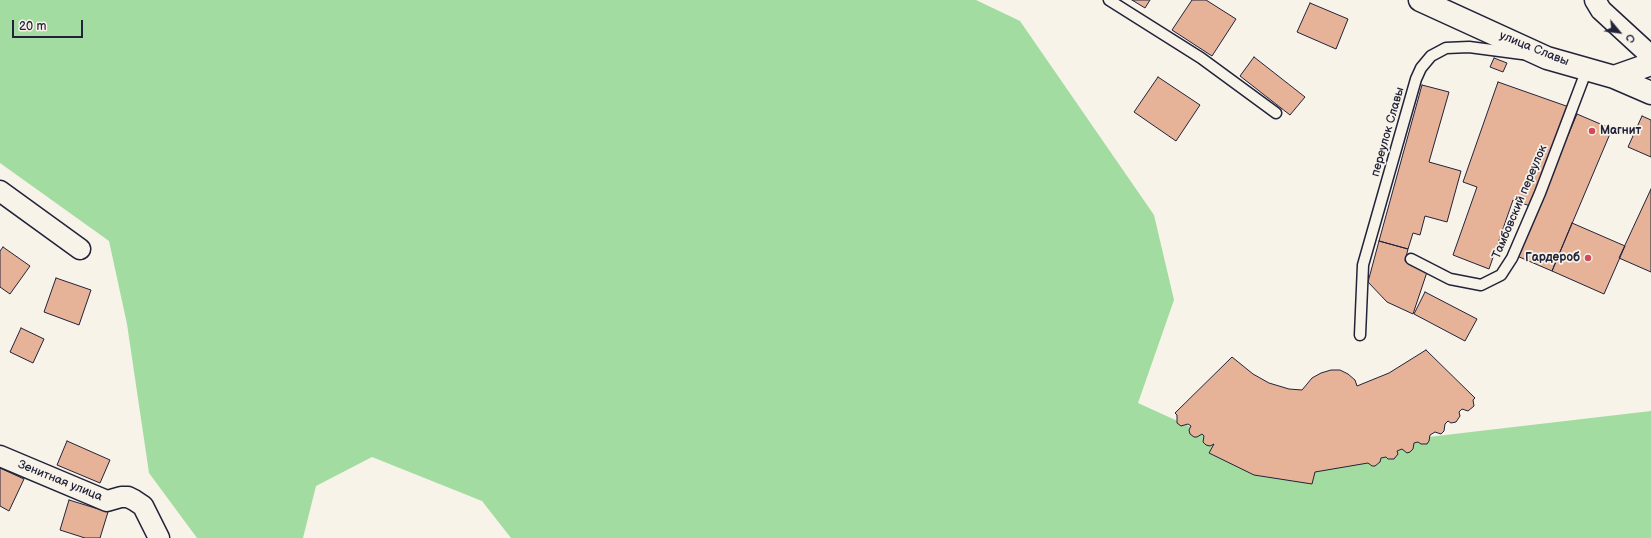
<!DOCTYPE html>
<meta charset="utf-8">
<style>
body{margin:0}
#map{position:relative;width:1651px;height:538px;overflow:hidden;background:#f7f3e8;font-family:"Balsamiq Sans",sans-serif}
canvas{display:block}
.north{position:absolute;left:1599px;top:12px;width:40px;height:40px;-webkit-text-stroke:3px #f7f3e8;paint-order:stroke;rotate:119deg;font-size:11px;font-weight:700;line-height:16px;text-align:center;color:#22223b}
.north::after{content:'';display:block;margin:auto;width:14px;height:18px;background:#22223b;clip-path:polygon(50% 0,100% 100%,50% 72%,0 100%)}
.scale{position:absolute;left:12px;top:20px;width:71px;height:18px;box-sizing:border-box;border:2px solid #22223b;border-top:0;padding-left:5px;font-size:12px;line-height:14px;white-space:nowrap;color:#22223b;-webkit-text-stroke:3px #f7f3e8;paint-order:stroke}
</style>
<div id="map">
<canvas width="1651" height="538"></canvas>
<div class="north">С</div>
<div class="scale">20 m</div>
</div>
<script>
const ctx = document.querySelector('canvas').getContext('2d');
ctx.lineJoin = 'round';
function paint(path, color) {
  ctx.fillStyle = color;
  ctx.fill(path, 'evenodd');
}
function toPath(rows) {
  const path = new Path2D();
  for (const r of rows) {
    path.moveTo(r[0], r[1]);
    for (let i = 2; i < r.length; i += 2) path.lineTo(r[i], r[i + 1]);
  }
  return path;
}
function strokePath(path, color, width, dash) {
  ctx.strokeStyle = color;
  ctx.lineWidth = width;
  ctx.lineCap = dash ? 'butt' : 'round';
  ctx.setLineDash(dash || []);
  ctx.stroke(path);
}
function label(font, color, halo, rows, align = 'center') {
  ctx.font = font + ' "Balsamiq Sans",sans-serif';
  ctx.lineWidth = 3.5;
  ctx.setLineDash([]);
  ctx.textBaseline = 'middle';
  ctx.strokeStyle = halo;
  ctx.fillStyle = color;
  for (const [text, x, y, turn = 0] of rows) {
    ctx.save();
    ctx.translate(x, y);
    ctx.rotate((+turn || 0) * Math.PI / 180);
    ctx.textAlign = isNaN(turn) ? turn : align;
    if (halo) ctx.strokeText(text, 0, 0);
    ctx.fillText(text, 0, 0);
    ctx.restore();
  }
}
paint(toPath([
 [0,0,976,0,1020,21,1154,215,1174,300,1138,403,1250,454,1411,439,1651,411,1651,538,511,538,482,501,372,457,316,486,303,538,197,538,149,473,127,324,109,241,0,163]
]), '#a2dca1');
const building = toPath([
 [1132,0,1150,0,1145,8,1132,0],
 [1192,0,1206,0,1236,19,1212,56,1172,30,1192,0],
 [1310,3,1348,19,1336,49,1297,32,1310,3],
 [1254,57,1305,97,1290,115,1240,76,1254,57],
 [1494,58,1507,63,1503,72,1490,67,1494,58],
 [1158,77,1200,105,1176,141,1134,112,1158,77],
 [1498,82,1569,107,1533,207,1513,200,1489,269,1453,255,1477,187,1463,182,1498,82],
 [1422,85,1449,92,1429,162,1461,171,1447,222,1425,216,1420,235,1413,233,1408,249,1379,241,1422,85],
 [1577,114,1612,129,1552,271,1517,256,1577,114],
 [1642,116,1651,120,1651,157,1628,147,1642,116],
 [1651,189,1651,272,1619,258,1651,189],
 [1572,223,1625,246,1604,294,1552,271,1572,223],
 [1379,241,1408,249,1405,261,1427,272,1413,314,1387,302,1368,282,1379,241],
 [3,247,30,266,10,294,0,287,0,251,3,247],
 [56,278,91,290,79,325,44,312,56,278],
 [1425,292,1477,319,1465,341,1414,314,1425,292],
 [21,328,44,339,33,363,10,352,21,328],
 [1426,350,1475,398,1473,400,1474,406,1468,411,1462,409,1459,412,1460,416,1456,422,1451,423,1448,421,1445,424,1444,431,1441,434,1435,432,1430,435,1429,441,1427,444,1421,444,1418,442,1414,443,1413,449,1410,452,1407,453,1402,449,1397,451,1398,454,1394,459,1388,459,1386,457,1381,458,1380,462,1375,466,1372,466,1368,463,1315,472,1312,484,1254,475,1209,453,1214,444,1210,446,1206,445,1203,442,1204,436,1202,434,1197,437,1194,437,1190,434,1189,430,1191,426,1188,424,1181,426,1177,423,1177,415,1175,413,1232,357,1253,374,1269,383,1289,389,1302,390,1312,378,1321,373,1331,370,1340,370,1348,374,1355,380,1357,386,1389,373,1426,350],
 [67,441,110,460,100,483,57,465,67,441],
 [0,468,24,479,9,511,0,506,0,468],
 [69,500,108,512,100,538,85,538,60,530,69,500]
]);
paint(building, '#e6b399');
strokePath(building, '#22223b', 1);
const service = toPath([
 [1109,0,1201,58,1276,113],
 [1411,259,1450,279,1481,285,1501,275,1512,258,1540,193,1587,69],
 [1360,335,1363,265,1416,79,1421,68,1431,56,1446,48,1469,47,1522,54]
]);
const minor = toPath([
 [1595,0,1601,10,1651,56],
 [0,191,80,249],
 [0,456,107,501,121,497,128,497,134,500,143,506,159,538]
]);
const tertiary = toPath([
 [1420,0,1547,58,1614,77,1651,93],
 [1614,77,1651,64]
]);
strokePath(service, '#22223b', 13);
strokePath(minor, '#22223b', 23);
strokePath(tertiary, '#22223b', 25);
strokePath(service, '#f7f3e8', 10);
strokePath(minor, '#f7f3e8', 20);
strokePath(tertiary, '#f7f3e8', 22);
for (const [x, y, r, color] of [
 [1592,131,4,"#d1495b"],
 [1588,258,4,"#d1495b"]
]) {
  const dot = new Path2D();
  dot.arc(x, y, r, 0, 2 * Math.PI);
  ctx.fillStyle = color;
  ctx.fill(dot);
  strokePath(dot, '#f7f3e8', 1.5);
}
label('12px', '#22223b', '#f7f3e8', [
 ["улица Славы",1534,49,22],
 ["переулок Славы",1388,132,-74],
 ["Тамбовский переулок",1520,202,-67],
 ["Зенитная улица",60,481,22]
]);
label('bold 12px', '#22223b', '#f7f3e8', [
 ["Магнит",1600,131],
 ["Гардероб",1580,258,"right"]
], 'left');
</script>
